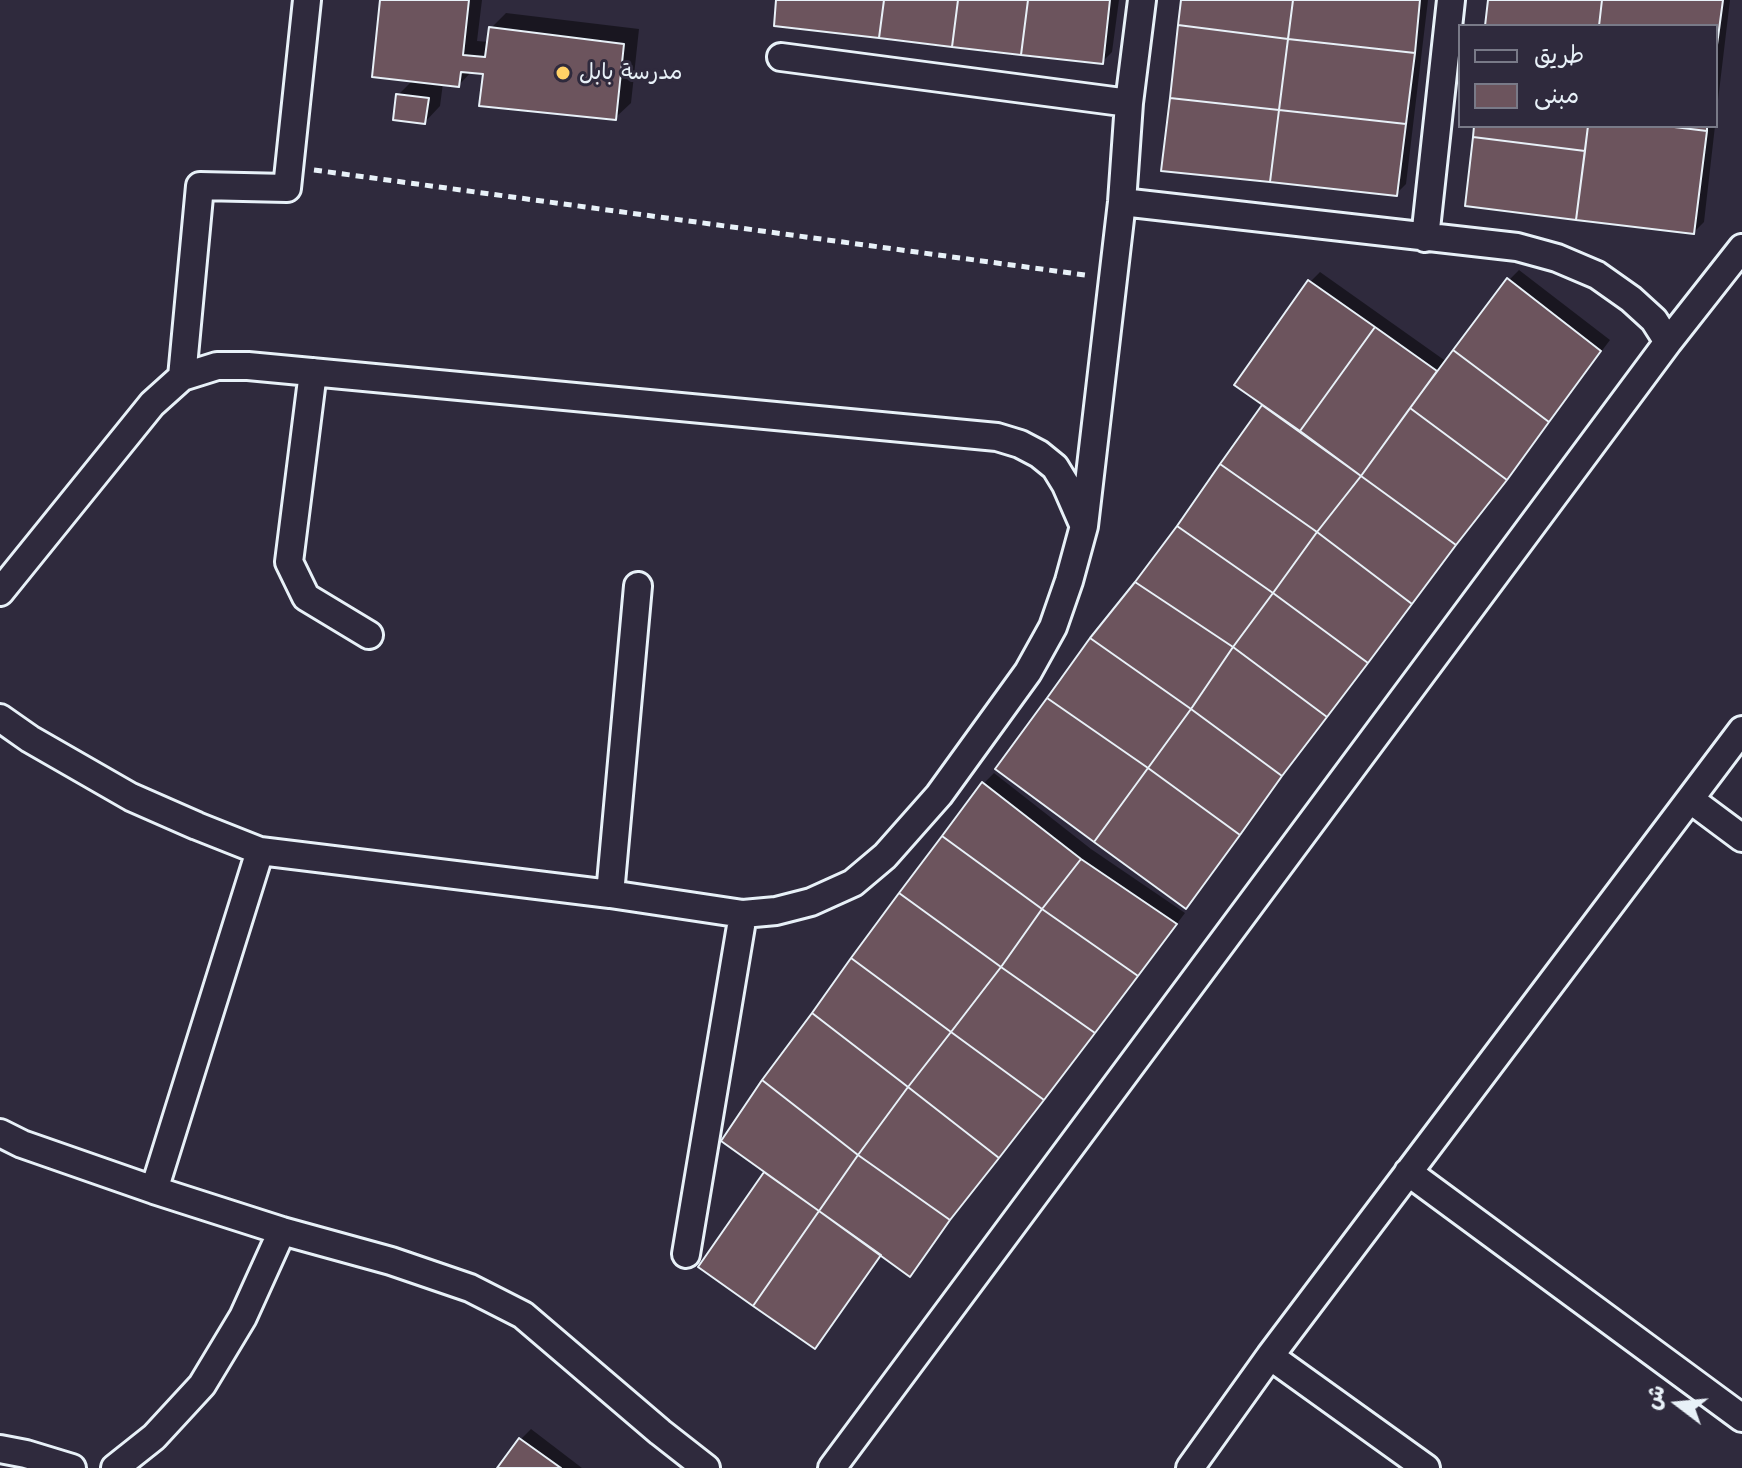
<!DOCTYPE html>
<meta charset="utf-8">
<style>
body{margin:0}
#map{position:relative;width:1742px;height:1468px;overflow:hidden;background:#2f2a3d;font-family:"Shantell Sans","Playpen Sans Arabic",sans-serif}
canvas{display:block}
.legend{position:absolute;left:1458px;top:24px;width:260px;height:104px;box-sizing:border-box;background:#2f2a3d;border:2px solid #797a88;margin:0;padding:10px 14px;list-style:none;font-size:24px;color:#e8f1f8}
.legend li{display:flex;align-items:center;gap:16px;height:40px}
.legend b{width:40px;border:2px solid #797a88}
.north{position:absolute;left:1638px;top:1364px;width:80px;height:80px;-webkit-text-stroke:6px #2f2a3d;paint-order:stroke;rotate:286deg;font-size:22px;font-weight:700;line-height:32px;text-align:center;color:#e8f1f8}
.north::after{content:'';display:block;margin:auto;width:28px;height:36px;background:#e8f1f8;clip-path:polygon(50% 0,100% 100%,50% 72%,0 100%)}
</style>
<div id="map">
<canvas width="1742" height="1468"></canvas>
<ul class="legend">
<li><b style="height:10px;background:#2f2a3d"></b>طريق</li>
<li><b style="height:22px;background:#6c545d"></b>مبنى</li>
</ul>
<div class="north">ش</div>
</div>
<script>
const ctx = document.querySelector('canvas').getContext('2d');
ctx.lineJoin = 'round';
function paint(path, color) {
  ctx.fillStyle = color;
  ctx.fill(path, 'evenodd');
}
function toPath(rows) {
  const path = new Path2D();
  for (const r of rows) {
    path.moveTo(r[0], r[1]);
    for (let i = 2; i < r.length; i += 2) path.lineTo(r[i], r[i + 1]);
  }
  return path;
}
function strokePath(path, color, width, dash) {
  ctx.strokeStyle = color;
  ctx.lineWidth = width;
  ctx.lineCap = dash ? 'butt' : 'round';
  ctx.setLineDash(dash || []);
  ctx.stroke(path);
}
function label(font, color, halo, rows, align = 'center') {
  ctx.font = font + ' "Shantell Sans","Playpen Sans Arabic",sans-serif';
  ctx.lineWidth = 6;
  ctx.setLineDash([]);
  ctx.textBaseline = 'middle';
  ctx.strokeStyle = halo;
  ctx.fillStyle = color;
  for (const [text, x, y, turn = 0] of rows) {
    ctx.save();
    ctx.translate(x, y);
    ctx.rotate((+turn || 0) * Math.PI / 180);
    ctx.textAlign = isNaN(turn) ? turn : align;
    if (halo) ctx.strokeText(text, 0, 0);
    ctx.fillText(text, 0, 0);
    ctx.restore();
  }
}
paint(toPath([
 [382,0,482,0,477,41,489,42,491,28,506,13,639,29,631,103,615,118,485,73,472,71,459,85,443,83,440,106,425,122,398,95,413,80],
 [778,0,1119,0,1112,52,1102,62],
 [1182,0,1428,0,1406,184,1396,194],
 [1489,0,1730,0,1716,117,1716,26,1486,26],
 [1475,126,1715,126,1704,222,1694,232],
 [1519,270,1610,340,1292,763,1196,897,1186,907,1179,527,1265,404,1310,282,1320,272,1447,362,1509,280],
 [994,773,1091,849,1185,913,1009,1146,959,1208,919,1264,909,1274,882,1254,825,1336,815,1346,701,1266,767,1172,900,894,984,783],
 [531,1429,582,1468,500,1468,521,1439]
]), '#0007');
const building = toPath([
 [380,0,469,0,463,55,485,57,489,27,624,44,616,120,479,106,483,74,461,72,459,87,372,77,380,0],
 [776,0,884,0,879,38,774,26,776,0],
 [884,0,958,0,952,47,879,38,884,0],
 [958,0,1028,0,1021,55,952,47,958,0],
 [1028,0,1110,0,1103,64,1021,55,1028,0],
 [1181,0,1293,0,1288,39,1178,25,1181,0],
 [1293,0,1420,0,1415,53,1288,39,1293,0],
 [1488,0,1602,0,1599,26,1485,26,1488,0],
 [1602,0,1723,0,1716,52,1716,26,1599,26,1602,0],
 [1178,25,1288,39,1279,110,1170,98,1178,25],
 [1288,39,1415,53,1406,124,1279,110,1288,39],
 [396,94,429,98,425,124,393,120,396,94],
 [1170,98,1279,110,1270,182,1161,171,1170,98],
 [1279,110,1406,124,1397,196,1270,182,1279,110],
 [1474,126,1588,126,1585,151,1473,137,1474,126],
 [1588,126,1666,126,1707,131,1694,234,1576,220,1588,126],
 [1666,126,1707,126,1707,131,1666,126],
 [1473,137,1585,151,1576,220,1465,206,1473,137],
 [1507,278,1601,351,1549,422,1453,350,1507,278],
 [1308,280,1375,327,1300,431,1234,385,1308,280],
 [1375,327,1437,371,1361,476,1300,431,1375,327],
 [1453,350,1549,422,1507,480,1410,408,1453,350],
 [1262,405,1361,476,1317,532,1220,464,1262,405],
 [1410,408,1507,480,1456,545,1361,476,1410,408],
 [1220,464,1317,532,1273,593,1177,526,1220,464],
 [1361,476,1456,545,1412,604,1317,532,1361,476],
 [1177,526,1273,593,1233,647,1135,582,1177,526],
 [1317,532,1412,604,1368,663,1273,593,1317,532],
 [1135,582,1233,647,1191,709,1090,638,1135,582],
 [1273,593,1368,663,1327,717,1233,647,1273,593],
 [1090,638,1191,709,1148,768,1047,698,1090,638],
 [1233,647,1327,717,1282,776,1191,709,1233,647],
 [1047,698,1148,768,1094,842,995,769,1047,698],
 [1191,709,1282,776,1240,835,1148,768,1191,709],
 [1148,768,1240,835,1186,909,1094,842,1148,768],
 [982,782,1081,859,1042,909,942,836,982,782],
 [942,836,1042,909,1001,967,899,893,942,836],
 [1081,859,1177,924,1138,976,1042,909,1081,859],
 [899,893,1001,967,951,1032,851,958,899,893],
 [1042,909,1138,976,1095,1033,1001,967,1042,909],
 [851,958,951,1032,908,1087,812,1013,851,958],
 [1001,967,1095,1033,1044,1100,951,1032,1001,967],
 [812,1013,908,1087,858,1155,762,1080,812,1013],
 [951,1032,1044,1100,999,1158,908,1087,951,1032],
 [762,1080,858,1155,819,1211,721,1141,762,1080],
 [908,1087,999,1158,950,1220,858,1155,908,1087],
 [858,1155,950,1220,910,1277,819,1211,858,1155],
 [764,1172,819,1211,753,1306,698,1267,764,1172],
 [819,1211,881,1255,815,1349,753,1306,819,1211],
 [519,1438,561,1468,497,1468,519,1438]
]);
paint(building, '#6c545d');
strokePath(building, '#e8f1f8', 2);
const minor = toPath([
 [781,57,1129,103],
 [1122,202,1517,247,1557,258,1597,275,1631,299,1654,320,1668,342],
 [1425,238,1451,0],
 [313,372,289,562,306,597,369,635],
 [182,377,200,186,287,188,307,0],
 [0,592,152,404,182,377,217,366,248,366,997,437,1020,444,1039,454,1055,467,1066,485,1083,524],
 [0,718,30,739,131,797,197,826,260,851,610,894,743,914,776,911,811,902,853,883,885,856,939,795,1028,672,1053,627,1069,581,1084,526,1122,202,1129,103,1142,0],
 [1691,800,1742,838],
 [610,894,638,586],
 [0,1133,22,1144,154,1190,282,1231,391,1261,470,1288,523,1315,660,1432,706,1468],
 [1408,1172,1742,1418],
 [154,1190,260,851],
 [686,1254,743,914],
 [1270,1356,1426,1468],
 [0,1449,26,1454,72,1468],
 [115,1468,154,1437,202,1385,243,1317,282,1231],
 [832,1468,1668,342,1742,248],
 [1190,1468,1270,1356,1742,730]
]);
strokePath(minor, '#e8f1f8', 32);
strokePath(toPath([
 [314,170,1085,275]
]), '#e8f1f8', 5, [8, 6]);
strokePath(minor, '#2f2a3d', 26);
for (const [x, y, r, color] of [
 [563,73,8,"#ffd166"]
]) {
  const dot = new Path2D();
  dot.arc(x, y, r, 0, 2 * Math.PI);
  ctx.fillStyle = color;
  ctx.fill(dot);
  strokePath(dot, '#2f2a3d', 3);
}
label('22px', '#e8f1f8', '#2f2a3d', [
 ["مدرسة بابل",579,73]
], 'left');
</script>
